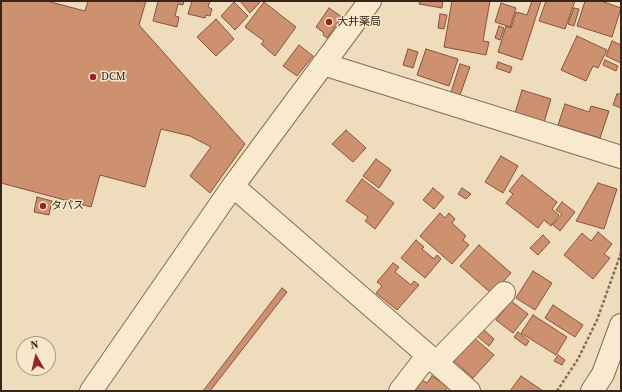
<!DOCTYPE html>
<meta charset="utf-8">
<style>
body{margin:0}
#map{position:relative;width:622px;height:392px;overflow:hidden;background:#eedcbc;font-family:"Source Serif 4",serif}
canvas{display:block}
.frame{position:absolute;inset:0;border:2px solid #35251b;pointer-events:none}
.north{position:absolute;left:16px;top:336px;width:40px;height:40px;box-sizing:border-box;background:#f6e7cb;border:1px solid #a99985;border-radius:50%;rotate:352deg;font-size:11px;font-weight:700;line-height:16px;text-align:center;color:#35251b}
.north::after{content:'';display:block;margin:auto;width:14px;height:18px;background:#96242d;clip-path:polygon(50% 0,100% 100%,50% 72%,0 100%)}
</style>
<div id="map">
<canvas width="622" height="392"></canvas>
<div class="frame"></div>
<div class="north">N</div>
</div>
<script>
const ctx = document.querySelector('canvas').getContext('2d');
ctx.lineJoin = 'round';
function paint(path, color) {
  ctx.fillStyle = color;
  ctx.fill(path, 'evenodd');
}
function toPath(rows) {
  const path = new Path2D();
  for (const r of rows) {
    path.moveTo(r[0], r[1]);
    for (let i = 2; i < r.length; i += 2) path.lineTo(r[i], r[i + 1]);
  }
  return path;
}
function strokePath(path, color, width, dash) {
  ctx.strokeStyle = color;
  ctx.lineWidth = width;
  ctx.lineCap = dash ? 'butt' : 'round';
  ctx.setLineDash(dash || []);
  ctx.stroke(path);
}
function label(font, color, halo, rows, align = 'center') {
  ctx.font = font + ' "Source Serif 4","Noto Sans JP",serif';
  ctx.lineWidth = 3;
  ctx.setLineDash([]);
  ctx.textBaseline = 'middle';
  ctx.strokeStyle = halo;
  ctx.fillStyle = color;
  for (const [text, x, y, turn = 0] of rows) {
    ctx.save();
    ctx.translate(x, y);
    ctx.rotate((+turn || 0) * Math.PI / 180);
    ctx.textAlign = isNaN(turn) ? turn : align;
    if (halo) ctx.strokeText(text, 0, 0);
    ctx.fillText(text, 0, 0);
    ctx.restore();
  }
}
const building = toPath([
 [1,1,47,1,85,11,88,1,146,1,139,25,245,144,210,193,190,176,211,147,190,136,161,129,145,187,100,175,91,207,1,183,1,1],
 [158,1,184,1,183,5,178,4,175,16,179,17,177,27,153,21,158,1],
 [192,1,210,1,208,7,212,9,210,16,206,15,205,18,188,14,192,1],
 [240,1,261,1,250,13,240,1],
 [420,1,443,1,442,8,419,4,420,1],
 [452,1,490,1,483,41,489,42,486,55,444,47,452,1],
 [532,1,541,1,522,60,498,52,506,26,511,28,516,12,527,15,532,1],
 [546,1,575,1,565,29,539,21,546,1],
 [585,1,601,1,621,8,612,37,577,26,585,1],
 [234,2,248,16,235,30,221,16,234,2],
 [264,2,296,27,275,56,261,44,264,41,245,27,264,2],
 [501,3,516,8,510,27,495,22,501,3],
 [329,8,342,17,327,38,323,35,324,33,316,27,329,8],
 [574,8,579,9,574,26,568,24,574,8],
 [440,14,447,15,444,29,438,28,440,14],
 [216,19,234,39,216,56,197,37,216,19],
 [499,26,504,28,500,40,495,38,499,26],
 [577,36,607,50,598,68,593,66,586,81,561,70,577,36],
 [612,41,621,45,621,63,606,56,612,41],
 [299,45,313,56,297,76,283,66,299,45],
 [408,49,418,52,413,68,403,65,408,49],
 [426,49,458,59,449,86,417,75,426,49],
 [605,60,618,66,616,71,603,65,605,60],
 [498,62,512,67,510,73,496,68,498,62],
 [460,64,470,67,460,95,451,92,460,64],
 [522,90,551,99,544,122,515,113,522,90],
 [617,94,621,94,621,108,613,105,617,94],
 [565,104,589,112,591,106,609,111,600,138,558,125,565,104],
 [346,130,366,148,353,162,332,144,346,130],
 [501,156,518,166,503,193,485,182,501,156],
 [376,159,391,170,379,188,363,176,376,159],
 [522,175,557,202,552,209,559,215,551,226,544,220,538,228,506,203,513,194,509,191,522,175],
 [362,179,394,203,375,229,365,221,368,217,346,201,362,179],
 [598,183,617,189,604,229,576,221,598,183],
 [433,188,444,197,434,209,423,200,433,188],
 [462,188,471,194,466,199,458,194,462,188],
 [37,197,52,201,49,215,34,212,37,197],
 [562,202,575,212,560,231,553,225,562,214,556,210,562,202],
 [440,213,445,218,449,213,455,219,452,223,466,236,463,240,469,245,452,264,420,236,440,213],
 [598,232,612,244,604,254,610,258,593,279,564,255,582,233,591,241,598,232],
 [543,235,550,242,538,255,530,248,543,235],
 [416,240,424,247,422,249,434,259,437,255,441,259,425,278,401,258,416,240],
 [479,245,511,273,492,294,460,266,479,245],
 [393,263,399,267,395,272,411,285,414,281,419,285,397,310,376,293,382,286,377,282,393,263],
 [533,271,552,283,535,310,516,298,533,271],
 [282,288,287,292,210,391,203,391,282,288],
 [511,301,528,314,513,333,496,320,511,301],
 [553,305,583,325,575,337,545,318,553,305],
 [533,315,567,337,556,355,521,333,533,315],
 [483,329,494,339,489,346,477,336,483,329],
 [518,332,529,341,526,346,514,337,518,332],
 [472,336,494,355,473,378,452,359,472,336],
 [558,355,565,360,562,365,554,361,558,355],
 [432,376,448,387,445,391,414,391,422,380,427,383,432,376],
 [521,376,543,391,510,391,521,376]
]);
paint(building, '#ce9170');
strokePath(building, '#86533b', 1);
const minor = toPath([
 [323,64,621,157],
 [233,186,469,391],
 [436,363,504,293],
 [91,391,233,186,370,1],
 [400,391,427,356]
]);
const tertiary = toPath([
 [592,391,603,374,621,325]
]);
strokePath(minor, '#866c55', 24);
strokePath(tertiary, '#866c55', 24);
strokePath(toPath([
 [557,391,578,359,597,320,621,253]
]), '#866c55', 2.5, [3, 2]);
strokePath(minor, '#f9eacf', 22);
strokePath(tertiary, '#f9eacf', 22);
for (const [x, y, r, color] of [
 [329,22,4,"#96242d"],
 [93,77,4,"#96242d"],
 [43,206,4,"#96242d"]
]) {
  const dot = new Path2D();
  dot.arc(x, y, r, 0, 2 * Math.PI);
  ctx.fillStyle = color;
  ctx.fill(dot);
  strokePath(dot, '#f6e7cb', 1.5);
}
label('11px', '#35251b', '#f6e7cb', [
 ["大井薬局",337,22],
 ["DCM",101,77],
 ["タパス",51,206]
], 'left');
</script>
